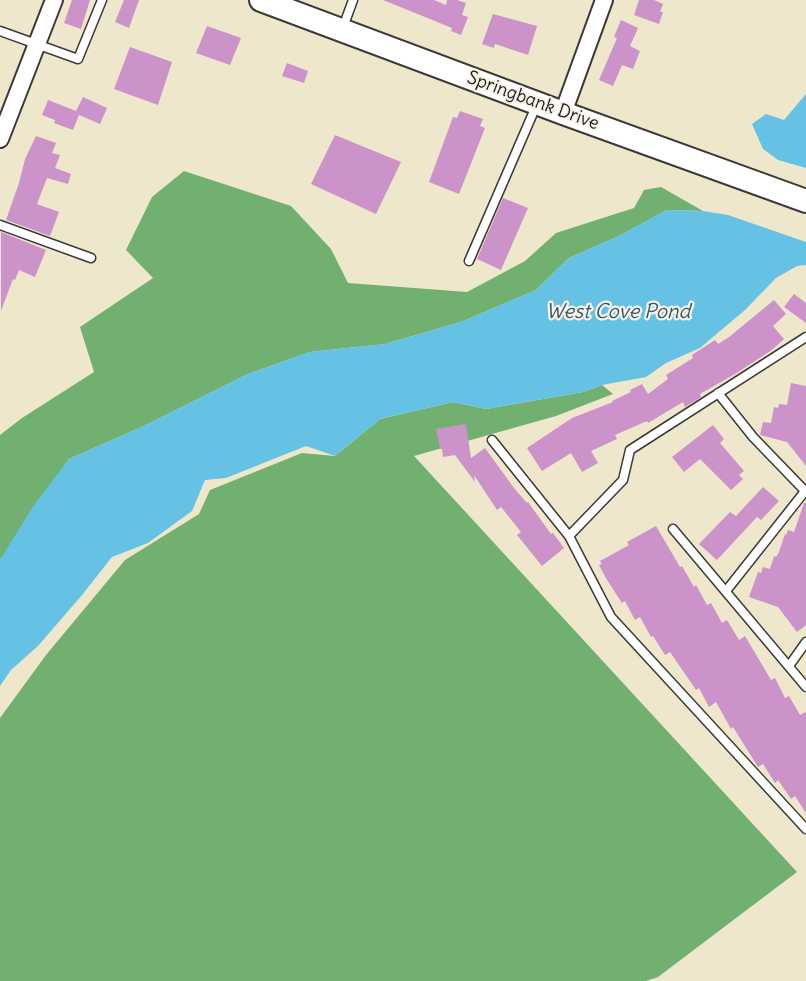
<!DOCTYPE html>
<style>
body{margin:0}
canvas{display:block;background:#eee7cc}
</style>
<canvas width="806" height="981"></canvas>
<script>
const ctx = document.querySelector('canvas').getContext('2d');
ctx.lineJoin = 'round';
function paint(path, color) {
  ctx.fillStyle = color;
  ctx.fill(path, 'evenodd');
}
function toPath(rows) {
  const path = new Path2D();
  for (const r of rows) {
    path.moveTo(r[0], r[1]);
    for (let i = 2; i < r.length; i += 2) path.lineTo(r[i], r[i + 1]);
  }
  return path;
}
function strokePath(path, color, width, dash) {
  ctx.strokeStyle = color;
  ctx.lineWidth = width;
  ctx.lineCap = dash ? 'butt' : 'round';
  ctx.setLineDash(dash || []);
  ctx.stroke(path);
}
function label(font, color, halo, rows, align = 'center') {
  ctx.font = font + ' Delius,sans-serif';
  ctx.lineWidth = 4.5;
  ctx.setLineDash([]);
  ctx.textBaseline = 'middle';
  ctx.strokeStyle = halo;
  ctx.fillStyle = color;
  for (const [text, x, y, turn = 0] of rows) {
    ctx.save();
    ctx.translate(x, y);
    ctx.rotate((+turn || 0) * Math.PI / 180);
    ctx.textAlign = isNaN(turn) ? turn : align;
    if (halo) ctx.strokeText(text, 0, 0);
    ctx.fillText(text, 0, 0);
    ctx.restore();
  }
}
paint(toPath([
 [184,171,291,206,331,249,348,283,467,292,525,261,556,233,634,208,644,190,661,187,703,211,667,210,619,236,569,258,536,290,461,322,385,344,310,352,248,374,144,426,69,459,0,560,0,435,22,418,94,372,80,327,153,278,126,250,152,197],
 [602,385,613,394,556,416,414,456,797,872,658,977,646,981,0,981,0,718,46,655,125,560,199,514,210,490,302,453,335,456,380,419,453,402,486,409,583,392]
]), '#71b071');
paint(toPath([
 [806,94,806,168,778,160,763,149,752,124,766,114,784,120],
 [667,210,703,211,728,215,806,242,806,265,797,266,776,278,745,310,700,348,666,363,646,377,602,385,583,392,486,409,453,402,380,419,335,456,306,446,226,478,205,480,192,511,148,543,112,557,82,595,38,646,11,670,0,686,0,560,34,505,69,459,144,426,248,374,310,352,385,344,461,322,536,290,569,258,619,236]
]), '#66c2e4');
paint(toPath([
 [72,0,90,0,81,29,64,23],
 [124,0,139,0,129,28,115,22],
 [383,0,434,0,446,5,447,0,457,0,466,3,462,15,468,17,461,35,451,31,452,28],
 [639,0,654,0,663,4,660,12,663,12,659,24,634,15],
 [493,14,537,26,528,55,495,44,494,48,482,44],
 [621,20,638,28,630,46,640,51,633,69,622,65,613,86,599,80,617,38,614,37],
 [207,26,241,38,230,65,196,53],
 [130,47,172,62,158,105,114,89],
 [287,63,308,71,304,83,282,76],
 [83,97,107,108,100,124,79,115,73,130,54,123,55,120,42,115,48,100,76,111],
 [460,111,483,119,480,126,485,128,459,194,429,182,453,117,457,118],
 [335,135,401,162,376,214,311,184],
 [36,136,56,143,52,153,60,155,55,168,71,174,68,184,47,178,37,204,59,212,50,236,6,220,19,183,25,159],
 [503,198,528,208,501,270,477,259],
 [1,232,46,250,35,277,19,270,15,280,13,279,1,311],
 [794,294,806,303,806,323,784,307],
 [774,300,786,314,773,326,784,339,772,350,735,374,700,394,701,397,685,407,683,402,648,423,647,421,615,435,617,439,591,451,598,463,582,472,571,453,542,471,527,448,572,418,613,402,612,401,631,392,630,390,642,384,648,394,668,379,666,375,693,358,692,355,715,340,718,344,729,337],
 [791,383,806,386,806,466,787,442,760,435,763,422,771,423,774,407,778,408,779,404,787,405],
 [466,424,471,458,485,448,514,488,527,503,528,502,551,534,553,533,564,548,542,566,517,535,521,532,501,507,497,510,474,475,475,482,455,455,443,457,442,449,440,449,436,429],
 [713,425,724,439,720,443,744,471,739,475,743,479,731,490,700,459,684,472,672,457],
 [763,487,779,501,761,520,757,517,717,560,699,544,730,512,736,516],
 [804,503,806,503,806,625,797,632,778,607,749,597,758,572,761,573,763,567,770,569,774,556,776,557,779,552,785,534,786,535,788,530,794,532],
 [656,526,680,567,682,566,694,587,696,585,707,605,711,603,722,623,727,620,739,640,745,636,771,680,775,678,785,698,789,696,800,715,806,712,806,813,795,796,791,799,778,780,775,783,763,764,758,767,733,727,731,729,716,702,709,707,699,688,696,690,670,652,665,655,653,636,651,637,640,617,635,620,625,601,622,603,607,580,599,565,602,564,600,561,629,545,627,542]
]), '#cc92ca');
const service = toPath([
 [342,30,353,0],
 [0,31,78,59,102,0],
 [0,225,91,258],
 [469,261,537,104],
 [718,393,753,437,805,491],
 [492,440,569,536,611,617,806,829],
 [673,529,806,687],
 [569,536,623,480,630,450,806,337],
 [726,591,806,490],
 [789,666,806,642]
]);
const minor = toPath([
 [563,113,604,0],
 [0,139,54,0]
]);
const secondary = toPath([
 [261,0,563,113,806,201]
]);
strokePath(service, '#3c3a36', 11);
strokePath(minor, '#3c3a36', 20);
strokePath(secondary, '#3c3a36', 26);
strokePath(service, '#fff', 8);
strokePath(minor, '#fff', 16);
strokePath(secondary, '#fff', 22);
label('18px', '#1c1c1c', '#f7f3e8', [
 ["Springbank Drive",533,101,20]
]);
label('italic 20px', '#365662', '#f7f3e8', [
 ["West Cove Pond",618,312]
]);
</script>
